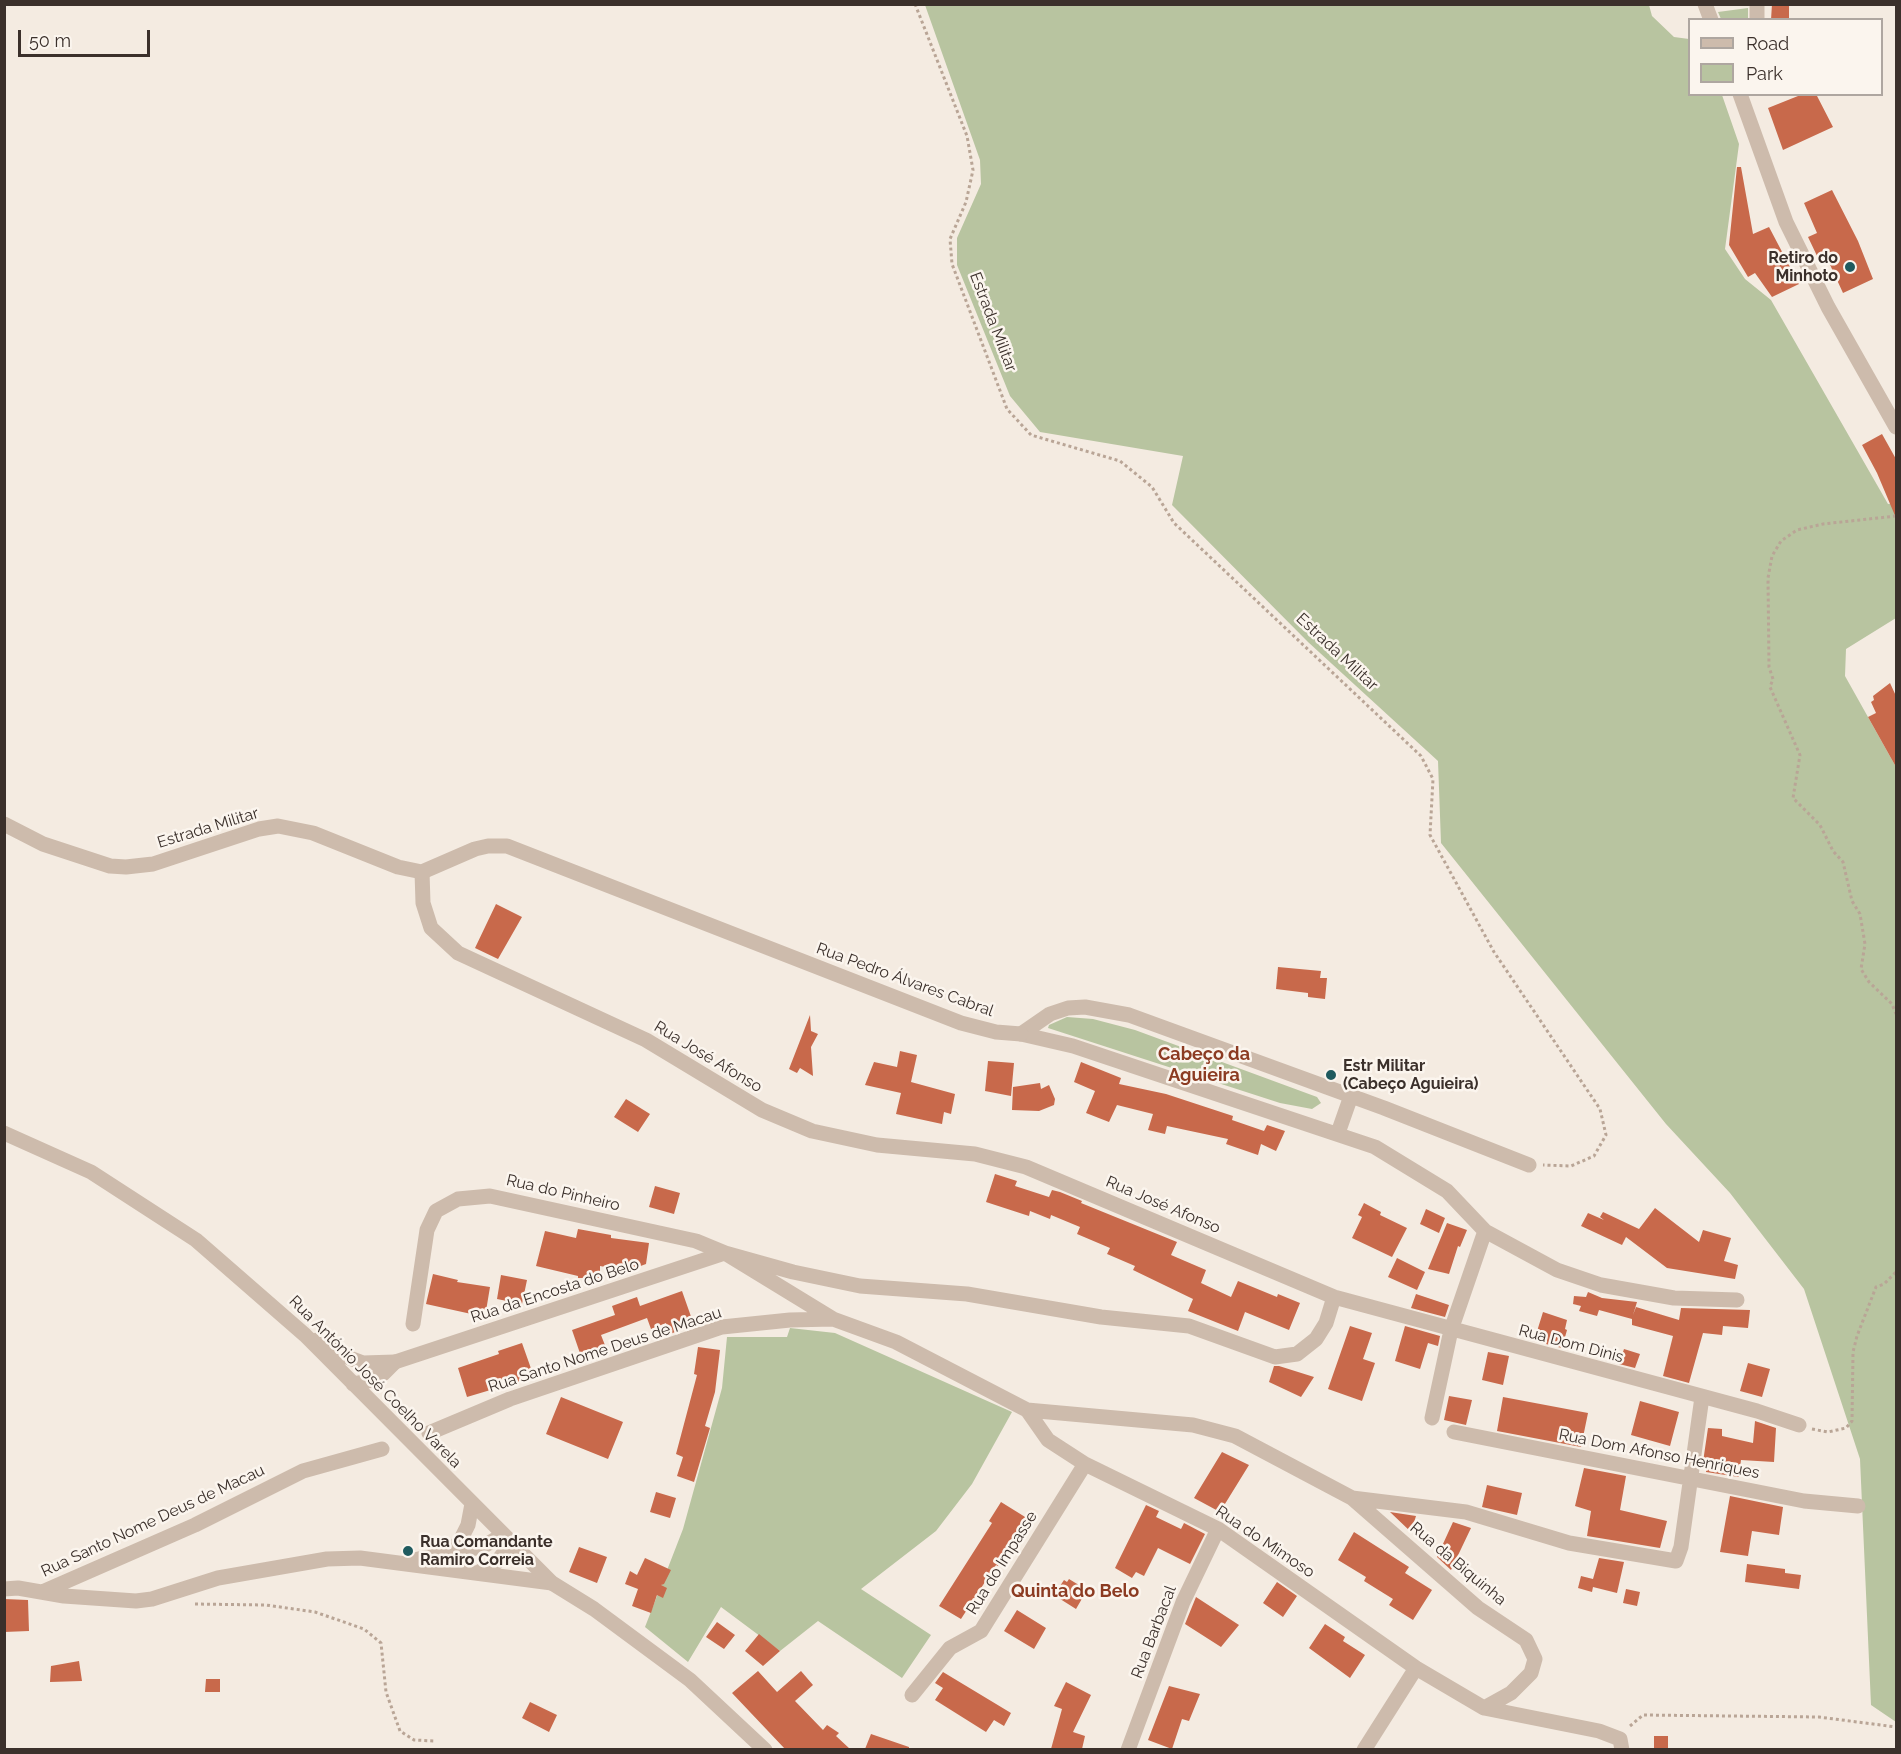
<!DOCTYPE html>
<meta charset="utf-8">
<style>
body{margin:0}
#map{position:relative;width:1901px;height:1754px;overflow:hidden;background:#f4ebe1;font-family:Raleway,sans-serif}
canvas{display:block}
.frame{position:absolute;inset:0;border:6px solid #3b302b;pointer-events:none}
.legend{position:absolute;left:1688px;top:18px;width:195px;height:78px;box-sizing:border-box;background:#fbf5ee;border:2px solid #aea6a0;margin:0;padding:8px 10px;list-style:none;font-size:18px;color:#3b302b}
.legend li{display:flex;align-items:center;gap:12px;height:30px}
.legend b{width:30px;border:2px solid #aea6a0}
.scale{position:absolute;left:18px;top:30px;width:132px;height:27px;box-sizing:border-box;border:3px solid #3b302b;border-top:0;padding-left:8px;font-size:18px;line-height:21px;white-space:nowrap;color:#3b302b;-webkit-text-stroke:4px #fbf5ee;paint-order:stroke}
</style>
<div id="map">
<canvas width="1901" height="1754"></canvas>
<div class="frame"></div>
<ul class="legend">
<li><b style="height:8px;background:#cdbbac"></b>Road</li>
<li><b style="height:16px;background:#b8c4a0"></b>Park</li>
</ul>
<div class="scale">50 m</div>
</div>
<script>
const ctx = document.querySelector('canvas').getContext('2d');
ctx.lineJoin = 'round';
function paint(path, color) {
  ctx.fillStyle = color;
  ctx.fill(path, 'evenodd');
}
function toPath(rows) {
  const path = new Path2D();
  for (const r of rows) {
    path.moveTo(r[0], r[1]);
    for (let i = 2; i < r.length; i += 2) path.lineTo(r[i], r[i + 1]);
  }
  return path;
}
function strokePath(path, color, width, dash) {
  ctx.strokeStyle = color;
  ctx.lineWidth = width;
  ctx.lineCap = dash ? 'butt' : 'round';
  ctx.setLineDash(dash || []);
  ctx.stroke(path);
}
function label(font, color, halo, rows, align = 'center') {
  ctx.font = font + ' Raleway,sans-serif';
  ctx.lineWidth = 5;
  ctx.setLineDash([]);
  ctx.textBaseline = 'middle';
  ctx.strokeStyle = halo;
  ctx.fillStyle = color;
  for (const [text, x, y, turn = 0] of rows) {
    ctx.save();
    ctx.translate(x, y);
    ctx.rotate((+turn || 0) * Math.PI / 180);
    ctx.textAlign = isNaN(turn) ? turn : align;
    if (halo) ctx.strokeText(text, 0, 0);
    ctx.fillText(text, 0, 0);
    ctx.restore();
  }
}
paint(toPath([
 [925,5,1649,5,1652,16,1674,37,1689,39,1690,94,1722,95,1739,144,1725,249,1745,279,1771,300,1888,504,1896,503,1896,618,1846,649,1845,676,1896,767,1896,1722,1871,1705,1860,1459,1804,1289,1730,1193,1666,1124,1441,843,1438,761,1308,642,1172,505,1183,456,1040,432,1010,396,957,265,957,238,981,184,980,160],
 [1748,8,1748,19,1721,19,1718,12],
 [1067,1017,1093,1019,1135,1030,1317,1097,1321,1103,1312,1109,1280,1103,1048,1028,1049,1025],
 [790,1328,835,1333,1012,1412,972,1484,936,1531,861,1589,931,1635,902,1678,818,1621,780,1651,721,1607,688,1662,645,1627,683,1529,722,1388,727,1337,787,1337]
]), '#b8c4a0');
paint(toPath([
 [1772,4,1789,4,1789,20,1771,20],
 [1803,94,1816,94,1833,127,1783,150,1768,108],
 [1737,167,1741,167,1753,234,1769,227,1799,284,1772,297,1755,273,1748,277,1729,245],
 [1832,190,1858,241,1873,279,1843,293,1826,256,1819,260,1808,237,1817,233,1804,203],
 [1882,434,1896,459,1896,518,1877,473,1862,445],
 [1890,683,1896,696,1896,767,1868,717,1876,713,1871,702,1874,700,1873,696],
 [496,904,522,917,498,959,475,948],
 [1278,967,1321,971,1320,978,1327,978,1325,999,1308,997,1308,993,1276,989],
 [810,1015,811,1031,818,1034,811,1047,813,1076,800,1068,797,1073,789,1069],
 [900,1051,917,1055,911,1082,955,1094,951,1114,944,1112,942,1124,896,1114,901,1093,865,1085,874,1062,897,1067],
 [988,1061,1014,1063,1011,1096,985,1091],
 [1081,1062,1121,1078,1119,1084,1166,1094,1233,1116,1232,1120,1264,1131,1267,1125,1285,1131,1276,1151,1261,1144,1258,1155,1226,1144,1228,1139,1167,1126,1165,1134,1148,1130,1153,1114,1117,1105,1109,1122,1086,1113,1095,1091,1074,1082],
 [1040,1083,1041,1089,1049,1085,1055,1099,1054,1105,1039,1111,1012,1110,1013,1087],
 [626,1099,650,1114,638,1132,614,1117],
 [995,1174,1017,1181,1015,1186,1049,1197,1052,1190,1060,1192,1082,1201,1081,1203,1177,1242,1171,1255,1206,1270,1201,1283,1231,1297,1238,1281,1277,1297,1278,1294,1300,1303,1289,1330,1245,1312,1238,1331,1188,1311,1193,1299,1133,1270,1135,1266,1107,1254,1110,1248,1077,1234,1080,1227,1051,1215,1050,1219,1030,1211,1029,1216,986,1202],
 [655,1186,680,1193,674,1214,649,1207],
 [1364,1203,1381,1212,1380,1215,1407,1228,1392,1257,1352,1238,1362,1217,1358,1215],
 [1655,1208,1699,1242,1703,1230,1731,1238,1724,1261,1738,1265,1735,1279,1667,1268,1626,1237,1622,1245,1581,1226,1588,1213,1604,1220,1600,1217,1603,1212,1639,1229],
 [1426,1209,1445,1218,1439,1233,1420,1224],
 [1447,1223,1467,1230,1460,1247,1458,1246,1449,1274,1428,1269],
 [578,1229,611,1235,611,1238,649,1243,646,1264,627,1271,600,1266,600,1278,578,1278,578,1276,536,1266,545,1231,576,1238],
 [1397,1258,1425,1272,1417,1290,1388,1277],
 [433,1274,458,1280,457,1282,490,1287,485,1317,426,1304],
 [501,1275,527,1280,522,1304,497,1299],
 [682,1291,694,1325,670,1334,666,1323,651,1329,647,1318,601,1335,608,1353,583,1362,572,1330,615,1315,612,1306,637,1297,640,1306],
 [1588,1292,1602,1298,1637,1302,1633,1315,1636,1307,1679,1320,1681,1308,1750,1310,1748,1328,1723,1326,1722,1335,1703,1333,1689,1383,1663,1376,1673,1336,1632,1325,1632,1319,1599,1310,1597,1316,1579,1311,1581,1306,1573,1304,1574,1296,1586,1297],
 [1416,1294,1449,1305,1445,1317,1411,1308],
 [1543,1312,1567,1320,1565,1329,1567,1330,1562,1348,1534,1341],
 [1350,1326,1372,1333,1363,1359,1375,1363,1362,1401,1328,1389],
 [1405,1326,1440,1336,1438,1346,1428,1343,1420,1369,1395,1361],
 [522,1343,534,1377,467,1397,458,1368,499,1354,498,1351],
 [698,1347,720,1350,715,1392,705,1426,710,1428,694,1482,677,1476,683,1457,676,1454,697,1375,694,1374],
 [1624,1349,1640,1354,1635,1368,1619,1364],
 [1488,1352,1509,1356,1503,1385,1482,1380],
 [1748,1363,1770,1369,1762,1397,1740,1391],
 [1274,1366,1279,1366,1314,1377,1301,1397,1269,1382],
 [1449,1396,1472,1400,1466,1425,1444,1420],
 [561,1397,623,1422,608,1459,546,1434],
 [1503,1397,1588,1413,1581,1447,1497,1431],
 [1640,1401,1679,1412,1670,1446,1631,1435],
 [1755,1421,1776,1428,1774,1462,1741,1460,1739,1477,1706,1472,1707,1462,1703,1462,1708,1428,1722,1429,1722,1436,1753,1443],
 [1222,1452,1249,1465,1220,1512,1194,1498],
 [1584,1468,1626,1476,1620,1510,1667,1521,1660,1548,1587,1536,1591,1511,1575,1506],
 [1487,1485,1522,1493,1517,1515,1482,1507],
 [656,1492,676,1498,670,1518,650,1512],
 [1730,1496,1783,1507,1779,1535,1752,1531,1748,1556,1720,1552],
 [1001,1502,1030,1520,1019,1539,1015,1537,998,1566,996,1565,961,1619,939,1606,992,1523,989,1521],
 [1146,1505,1159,1511,1156,1517,1181,1529,1184,1523,1205,1534,1190,1564,1158,1548,1144,1576,1136,1572,1132,1578,1115,1568],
 [1390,1512,1416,1516,1411,1532],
 [1453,1522,1471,1528,1451,1570,1437,1557],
 [1354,1532,1409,1567,1405,1573,1432,1590,1413,1620,1389,1605,1393,1599,1364,1581,1366,1577,1338,1560],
 [579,1547,607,1557,597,1583,569,1572],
 [645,1558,671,1570,664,1584,661,1585,667,1588,663,1598,657,1595,651,1613,632,1606,638,1589,625,1584,630,1571,637,1575],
 [1599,1558,1624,1562,1617,1593,1593,1587,1592,1592,1578,1588,1581,1576,1593,1579],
 [1747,1564,1785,1569,1785,1573,1801,1575,1799,1589,1745,1582],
 [1069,1579,1087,1590,1076,1609,1057,1597,1059,1594,1056,1592,1064,1580,1067,1582],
 [1277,1582,1297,1596,1283,1617,1263,1603],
 [1626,1589,1640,1592,1637,1606,1623,1603],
 [1196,1597,1239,1625,1221,1647,1185,1624],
 [4,1599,28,1600,29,1631,4,1632],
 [1017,1610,1046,1628,1034,1649,1004,1631],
 [717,1622,735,1635,724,1649,706,1637],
 [1325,1624,1345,1637,1343,1641,1365,1655,1350,1678,1309,1648],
 [759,1634,780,1651,763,1666,745,1651],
 [79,1661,82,1681,50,1682,51,1666],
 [758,1671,777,1692,801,1671,813,1685,795,1701,823,1730,827,1725,839,1733,836,1736,850,1749,785,1749,732,1693],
 [943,1672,1011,1713,1004,1726,994,1720,986,1732,935,1700,943,1688,935,1683],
 [206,1679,220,1679,220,1692,205,1692],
 [1066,1682,1091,1695,1073,1732,1085,1736,1082,1749,1051,1749,1062,1709,1054,1706],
 [1169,1686,1200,1694,1189,1721,1182,1719,1172,1749,1148,1740],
 [530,1702,557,1715,549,1732,522,1718],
 [871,1734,909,1747,909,1749,865,1749],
 [1654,1736,1668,1736,1668,1749,1654,1749]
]), '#c8694b');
strokePath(toPath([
 [915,4,967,136,973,170,966,202,950,239,952,264,1007,409,1031,435,1120,461,1152,487,1174,523,1421,756,1433,779,1430,835,1494,952,1600,1109,1606,1135,1594,1156,1571,1166,1543,1165],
 [1896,516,1823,524,1797,530,1781,541,1772,556,1768,578,1769,667,1773,679,1770,687,1800,755,1793,798,1820,825,1833,851,1843,862,1852,901,1860,914,1865,944,1861,969,1869,982,1892,1004,1896,1014],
 [1812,1429,1828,1432,1846,1428,1852,1421,1853,1352,1857,1336,1876,1287,1884,1284,1896,1272],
 [195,1604,266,1605,315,1612,364,1629,381,1643,386,1692,400,1731,414,1740,435,1741],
 [1630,1726,1643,1715,1819,1717,1896,1727]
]), '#b9a596', 3, [3, 3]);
strokePath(toPath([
 [1757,20,1757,4],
 [422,872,423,903,431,928,458,953,646,1040,762,1110,812,1131,877,1145,975,1154,1026,1167,1334,1297,1757,1411,1799,1425],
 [1021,1034,1073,1046,1375,1147,1447,1191,1485,1231,1557,1270,1601,1285,1674,1298,1737,1300],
 [1021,1034,1050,1014,1068,1008,1085,1007,1129,1015,1384,1108,1529,1165],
 [1338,1133,1351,1096],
 [725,1253,833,1319,896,1342,1027,1410,1193,1425,1235,1436,1352,1498,1466,1512,1569,1543,1676,1561,1681,1547,1702,1397],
 [413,1324,427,1230,436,1211,458,1199,490,1196,696,1241,725,1253,793,1272,860,1286,967,1294,1101,1317,1189,1326,1275,1357,1297,1354,1316,1339,1326,1323,1334,1297],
 [395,1362,725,1253],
 [1027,1410,1048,1440,1085,1464,1218,1529,1416,1668,1484,1708,1599,1731,1620,1739,1622,1750],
 [1432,1418,1451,1330,1485,1231],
 [1454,1432,1804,1501,1858,1506],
 [429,1433,510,1399,722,1327,790,1320,833,1319],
 [1352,1498,1478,1608,1526,1640,1535,1659,1531,1673,1511,1693,1484,1708],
 [446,1555,460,1541,468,1525,472,1504],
 [418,1559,482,1547,503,1535],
 [477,1573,497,1562,511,1543],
 [4,1589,18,1588,64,1596,136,1601,152,1599,218,1578,327,1559,360,1558,552,1583],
 [42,1592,195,1525,303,1471,382,1449],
 [912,1695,950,1648,981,1631,1085,1464],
 [1128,1750,1183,1602,1218,1529],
 [1364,1750,1416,1668]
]), '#cdbbac', 15);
strokePath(toPath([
 [1705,4,1711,20],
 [1740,94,1786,222,1828,307,1896,427],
 [4,824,43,844,110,866,126,867,153,864,259,829,278,826,313,833,398,867,422,872,475,849,488,846,507,846,961,1023,996,1032,1021,1034],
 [4,1133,91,1172,196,1240,305,1335,552,1583,594,1609,690,1680,765,1750],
 [317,1340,347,1357,363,1363,395,1362],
 [353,1384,368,1381,383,1374,395,1362]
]), '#cdbbac', 15);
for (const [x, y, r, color] of [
 [1850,267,6,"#1f5a5e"],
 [1331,1075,6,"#1f5a5e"],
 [408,1551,6,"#1f5a5e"]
]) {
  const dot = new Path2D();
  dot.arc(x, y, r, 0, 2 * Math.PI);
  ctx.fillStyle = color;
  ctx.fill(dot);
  strokePath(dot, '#fbf5ee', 2);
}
label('bold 16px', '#3b302b', '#fbf5ee', [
 ["Retiro do",1838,258,"right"],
 ["Minhoto",1838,276,"right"],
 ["Estr Militar",1343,1066],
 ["(Cabeço Aguieira)",1343,1084],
 ["Rua Comandante",420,1542],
 ["Ramiro Correia",420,1560]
], 'left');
label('16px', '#3b302b', '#fbf5ee', [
 ["Estrada Militar",993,322,69],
 ["Estrada Militar",1337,652,43],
 ["Estrada Militar",208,828,-17],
 ["Rua Pedro Álvares Cabral",905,980,20],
 ["Rua José Afonso",708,1057,31],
 ["Rua do Pinheiro",563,1193,13],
 ["Rua José Afonso",1163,1205,23],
 ["Rua da Encosta do Belo",555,1291,-18],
 ["Rua Dom Dinis",1571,1344,15],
 ["Rua Santo Nome Deus de Macau",605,1350,-18],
 ["Rua António José Coelho Varela",375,1382,45],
 ["Rua Dom Afonso Henriques",1659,1454,11],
 ["Rua Santo Nome Deus de Macau",153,1521,-25],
 ["Rua do Mimoso",1265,1542,34],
 ["Rua do Impasse",1002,1563,-58],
 ["Rua da Biquinha",1458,1564,40],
 ["Rua Barbacal",1154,1632,-69]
]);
label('bold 18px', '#8c3b22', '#fbf5ee', [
 ["Cabeço da",1204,1055],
 ["Aguieira",1204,1076],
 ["Quinta do Belo",1075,1592]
]);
</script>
